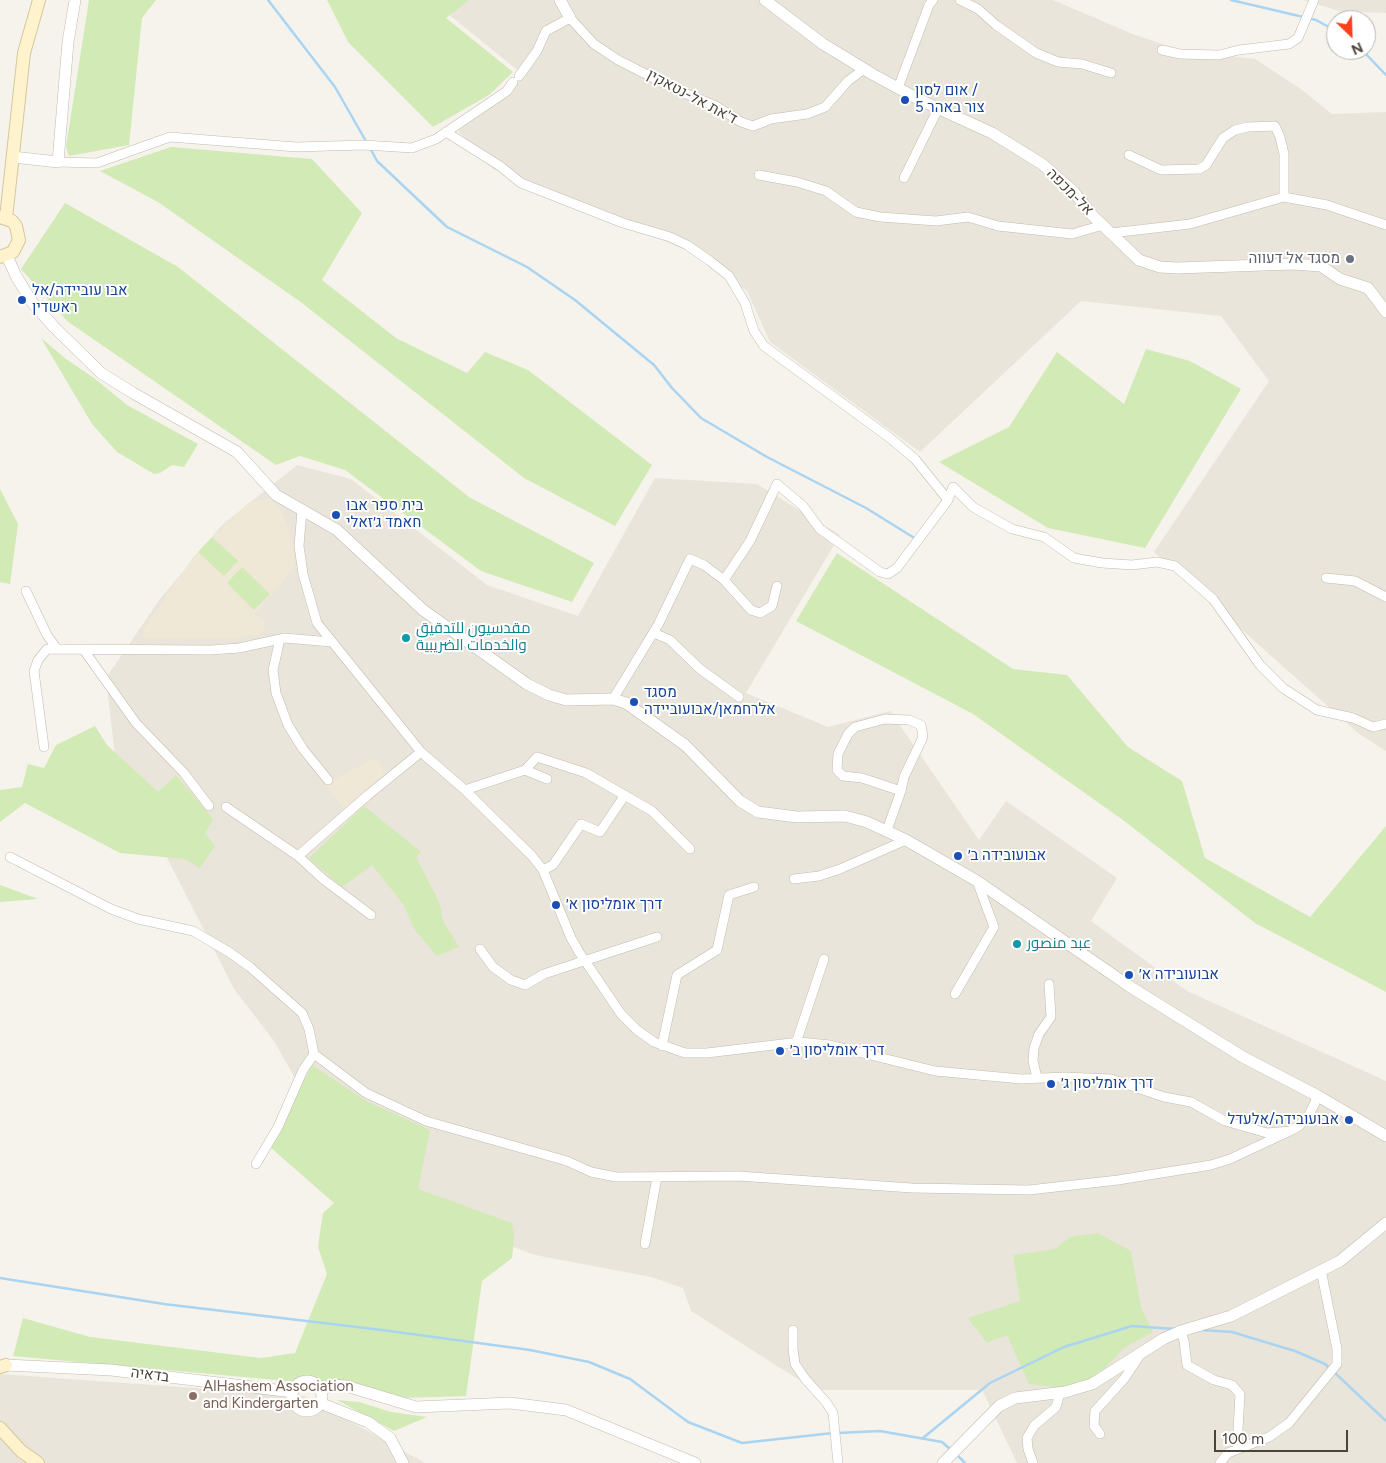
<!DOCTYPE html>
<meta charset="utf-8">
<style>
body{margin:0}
#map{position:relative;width:1386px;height:1463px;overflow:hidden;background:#f6f3ec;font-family:Figtree,sans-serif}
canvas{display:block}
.north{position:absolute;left:1326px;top:10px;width:50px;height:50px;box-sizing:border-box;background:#fff;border:1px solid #b7b4b0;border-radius:50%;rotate:156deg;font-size:14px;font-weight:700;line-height:20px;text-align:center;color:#4b4439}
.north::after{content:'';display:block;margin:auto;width:18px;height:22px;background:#fc3f1d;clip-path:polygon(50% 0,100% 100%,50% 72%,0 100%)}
.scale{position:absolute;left:1214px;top:1430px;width:134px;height:22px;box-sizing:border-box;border:2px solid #4b4439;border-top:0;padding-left:6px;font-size:15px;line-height:18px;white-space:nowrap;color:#4b4439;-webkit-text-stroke:4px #fff;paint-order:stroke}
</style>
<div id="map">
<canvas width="1386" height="1463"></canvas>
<div class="north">N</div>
<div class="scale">100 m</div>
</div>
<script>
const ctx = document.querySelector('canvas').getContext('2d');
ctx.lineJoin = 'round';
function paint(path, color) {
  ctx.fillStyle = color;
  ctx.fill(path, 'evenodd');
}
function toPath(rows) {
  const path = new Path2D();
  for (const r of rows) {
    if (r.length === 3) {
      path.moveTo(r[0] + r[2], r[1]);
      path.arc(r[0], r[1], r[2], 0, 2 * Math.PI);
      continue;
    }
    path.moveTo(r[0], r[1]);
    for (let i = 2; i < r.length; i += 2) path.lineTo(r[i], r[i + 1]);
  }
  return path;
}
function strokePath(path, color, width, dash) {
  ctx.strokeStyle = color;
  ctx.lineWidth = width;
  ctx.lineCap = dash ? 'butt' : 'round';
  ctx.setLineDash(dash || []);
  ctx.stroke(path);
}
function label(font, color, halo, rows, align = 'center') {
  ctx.font = font + ' Figtree,Cairo,Heebo,sans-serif';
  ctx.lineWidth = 4;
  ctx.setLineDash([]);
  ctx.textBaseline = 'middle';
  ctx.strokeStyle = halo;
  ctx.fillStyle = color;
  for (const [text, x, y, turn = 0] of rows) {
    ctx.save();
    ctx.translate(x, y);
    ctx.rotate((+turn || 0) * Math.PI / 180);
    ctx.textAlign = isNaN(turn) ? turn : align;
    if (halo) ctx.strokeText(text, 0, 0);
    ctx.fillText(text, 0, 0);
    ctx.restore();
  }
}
paint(toPath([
 [431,0,1053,0,1135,35,1184,51,1255,59,1301,89,1332,114,1386,112,1386,751,1358,733,1154,552,1269,381,1221,316,1081,301,920,452,770,342,747,291,686,250,493,169,458,131,521,73],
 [1303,0,1386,0,1386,13,1339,11],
 [297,465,351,479,487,585,578,616,655,478,757,484,840,535,746,693,828,727,890,711,979,840,1006,801,1117,878,1091,921,1187,991,1386,1081,1386,1463,1017,1463,982,1390,815,1390,691,1311,683,1288,651,1277,535,1255,433,1217,296,1080,274,1041,234,989,115,756,106,678,160,599,222,525],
 [0,1374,305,1396,425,1463,0,1463]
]), '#eae5da');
paint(toPath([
 [271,498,282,513,290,531,295,567,255,614,266,623,263,633,234,638,145,638,144,629,194,556,248,503],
 [375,758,387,775,344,810,326,784]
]), '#efe8d6');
paint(toPath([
 [89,0,156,0,142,18,129,145,69,156,66,147],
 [327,0,469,0,446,18,513,72,489,95,433,127,348,42],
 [171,147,312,159,362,213,322,280,396,338,467,373,485,352,528,370,652,465,615,526,524,478,302,303,158,202,100,171],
 [65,203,178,267,469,497,594,563,572,602,481,571,345,470,300,456,276,465,67,321,21,269],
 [41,338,66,359,94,378,127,405,198,444,184,467,172,465,160,473,154,474,117,452,92,424],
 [1146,349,1190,361,1241,389,1145,548,1048,528,939,462,1009,427,1057,352,1124,404],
 [0,489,18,524,10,584,0,582],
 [212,537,238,561,224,576,198,552],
 [837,553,1013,669,1067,675,1128,747,1182,781,1205,858,1310,917,1386,826,1386,992,1255,923,1123,820,973,714,796,621],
 [242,567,270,594,254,610,227,583],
 [95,726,107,745,158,792,176,775,213,819,205,833,215,846,200,868,185,859,120,853,25,803,0,822,0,790,22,787,28,764,44,768,56,745],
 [364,806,421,852,416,857,440,904,443,921,459,947,437,956,415,930,403,904,372,865,342,887,309,858],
 [0,885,38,899,0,902],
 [312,1065,366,1101,430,1130,418,1189,512,1223,514,1238,512,1258,482,1281,466,1396,401,1398,310,1383,13,1356,23,1318,90,1337,261,1358,295,1353,327,1274,318,1247,320,1232,323,1213,334,1203,270,1147],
 [1098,1233,1131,1251,1141,1308,1153,1332,1124,1348,1097,1376,1064,1388,1029,1384,1007,1335,987,1343,968,1318,1020,1301,1013,1255,1055,1249,1070,1237],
 [337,1400,359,1402,391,1412,427,1417,394,1431]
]), '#d2eab5');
strokePath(toPath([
 [268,0,335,87,367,143],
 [1231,0,1316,20,1336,31],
 [1362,50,1386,75],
 [370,148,377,161,447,227,527,267,575,300,654,365,672,388,701,418,767,457,866,508,916,539],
 [0,1278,164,1304,382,1330,530,1350,589,1362,630,1379,688,1422,742,1443,833,1433],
 [1201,1330,1232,1332,1295,1351,1325,1364,1330,1369],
 [1334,1372,1386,1421],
 [838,1433,880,1431,942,1442,951,1450],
 [923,1438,990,1383,1064,1347,1132,1326,1175,1329],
 [957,1455,965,1463]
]), '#a9d4f2', 2.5);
const minor = toPath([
 [960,0,978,9,996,25,1036,53,1058,62,1082,64,1111,73],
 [1162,50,1180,54,1219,55,1239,50,1289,44,1298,38,1314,0],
 [519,76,537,51,546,31,570,18,594,44,618,60,677,90,716,106,741,122,753,126,771,119,807,114,825,107,848,81,864,69],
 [898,88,929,5,933,0],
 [446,132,500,166,521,183,623,223,670,237,687,245,710,261,729,276,745,303,754,331,764,346,890,438,915,459,948,500,897,568,888,574,880,572,820,529,803,506,777,484,750,541,724,580],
 [1129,155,1161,170,1199,169,1206,165,1223,138,1235,130,1248,127,1275,126,1280,137,1284,154,1284,197],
 [58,162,97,163,170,137,296,147,364,145,412,148,436,139,507,91,513,82],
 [759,175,797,182,826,191,856,212,880,217,936,221,968,217,998,226,1072,234,1103,225],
 [904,178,939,107],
 [1111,233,1190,224,1284,197,1327,205,1386,225],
 [948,500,953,487,973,507,1012,529,1044,537,1074,558,1102,563,1132,565,1157,562,1175,566,1213,599,1260,665,1283,688,1317,710,1353,718,1373,727,1386,724],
 [302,510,299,546,303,574,317,623,421,752,465,790,532,856,543,870,571,938,579,952,621,1014,637,1030,654,1042,685,1053,707,1053,799,1042,830,1045,935,1071,1021,1079,1065,1077,1111,1079,1164,1097,1191,1102,1225,1121,1267,1133,1290,1131,1299,1126,1309,1115,1318,1096],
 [1326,578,1355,581,1386,597],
 [26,591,47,635,57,649],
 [654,633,670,640,700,669,739,697],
 [280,639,273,670,276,693,288,725,303,749,328,780],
 [83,649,136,723,184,773,209,806],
 [613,699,658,625,690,559,704,565,724,580,751,610,760,613,772,606,777,586],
 [44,747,34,671,38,660,47,649,211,650,239,648,285,638,331,642],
 [525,770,537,757,586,773,652,811,690,849],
 [465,790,525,770,547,779],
 [226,807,298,856],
 [887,830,901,791,862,778,843,776,837,770,838,754,848,734,855,727,885,719,909,720,921,725,923,737,904,777,901,791],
 [10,857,111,909,138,919,193,931,229,952,250,967,302,1013,309,1029,314,1054,366,1093,426,1121,567,1161,591,1172,616,1177,738,1176,912,1188,1029,1190,1118,1180,1211,1165,1230,1159,1290,1131],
 [543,870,553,865,581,824,600,832,625,795],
 [794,879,819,876,840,869,906,840],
 [371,915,323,879,298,856,368,795,421,752],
 [480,949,493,967,511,980,525,985,544,974,657,937],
 [955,994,994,927,977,881],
 [796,1043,824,959],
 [662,1046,677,975,717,950,729,895,754,887],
 [1037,1078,1033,1061,1034,1048,1039,1034,1051,1017,1049,984],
 [256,1164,278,1127,303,1070,314,1054],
 [645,1244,657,1177],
 [793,1330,793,1349,795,1364,806,1380,826,1402,833,1413,838,1463],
 [1181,1331,1184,1341,1187,1365,1214,1380,1232,1385,1240,1394,1238,1430],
 [1100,1434,1094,1426,1095,1411,1124,1379,1140,1355],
 [1033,1463,1028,1449,1027,1438,1034,1426,1056,1407,1060,1393],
 [1220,1463,1228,1453,1269,1437,1289,1423,1337,1364,1337,1349,1321,1270]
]);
const tertiary = toPath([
 [560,0,570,18],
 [765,0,823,44,874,75,920,100,992,133,1042,164,1073,191,1093,216,1139,260,1160,267,1177,268,1293,264,1321,266,1340,279,1368,288,1386,312],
 [13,157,58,162,68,42,75,0],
 [7,256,16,276,32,302,54,327,101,373,133,393,237,452,276,495,337,530,423,610,527,684,549,695,566,700,613,699,626,703,685,745,740,801,758,812,797,817,845,816,867,822,906,840,977,881,1129,986,1243,1057,1318,1096,1386,1136],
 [6,1365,111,1370,293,1392],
 [307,1396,15],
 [320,1390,333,1385,346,1386,416,1407,510,1403,566,1410,695,1463],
 [320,1403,368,1422,390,1438,403,1463],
 [943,1463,999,1406,1015,1398,1065,1392,1092,1384,1163,1339,1181,1331,1231,1316,1340,1261,1386,1223]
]);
const secondary = toPath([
 [0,217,12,221,16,226,19,240,13,252,0,257],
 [6,218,24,53,39,0],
 [0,1367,6,1365],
 [0,1428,21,1451,38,1463]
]);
strokePath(minor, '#c2bbae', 10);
strokePath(tertiary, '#c2bbae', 12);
strokePath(secondary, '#d6c79b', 14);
strokePath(minor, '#fff', 9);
strokePath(tertiary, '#fff', 11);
strokePath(secondary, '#fff3cd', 12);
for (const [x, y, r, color] of [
 [905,100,5,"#1a4fb4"],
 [1350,259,5,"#6b7280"],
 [22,300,5,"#1a4fb4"],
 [336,515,5,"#1a4fb4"],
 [406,638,5,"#0f9aa8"],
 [634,702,5,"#1a4fb4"],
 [958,856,5,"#1a4fb4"],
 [556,905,5,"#1a4fb4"],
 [1017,944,5,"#0f9aa8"],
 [1129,975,5,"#1a4fb4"],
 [780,1051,5,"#1a4fb4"],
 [1051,1084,5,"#1a4fb4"],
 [1349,1120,5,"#1a4fb4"],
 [193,1396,5,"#8d6e63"]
]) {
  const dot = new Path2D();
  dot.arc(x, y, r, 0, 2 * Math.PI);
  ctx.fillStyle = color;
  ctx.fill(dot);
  strokePath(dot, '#fff', 2);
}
label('15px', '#164399', '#fff', [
 ["אום לסון /",915,91],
 ["צור באהר 5",915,108],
 ["אבו עוביידה/אל",32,291],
 ["ראשדין",32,308],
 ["בית ספר אבו",346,506],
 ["חאמד ג׳זאלי",346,523],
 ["מסגד",644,693],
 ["אלרחמאן/אבועוביידה",644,710],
 ["אבועובידה ב׳",968,856],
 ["דרך אומליסון א׳",566,905],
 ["אבועובידה א׳",1139,975],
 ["דרך אומליסון ב׳",790,1051],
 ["דרך אומליסון ג׳",1061,1084],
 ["אבועובידה/אלעדל",1339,1120,"right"]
], 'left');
label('15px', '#4b4439', '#fff', [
 ["ד'את אל-נטאקין",692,97,28],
 ["אל-מכפה",1070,192,45],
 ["בדאיה",150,1375,7]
]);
label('15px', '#5b616d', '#fff', [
 ["מסגד אל דעווה",1340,259]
], 'right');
label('15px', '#0d838f', '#fff', [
 ["مقدسيون للتدقيق",416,629],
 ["والخدمات الضريبية",416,646],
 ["عبد منصور",1027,944]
], 'left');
label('15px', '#785e54', '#fff', [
 ["AlHashem Association",203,1387],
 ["and Kindergarten",203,1404]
], 'left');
</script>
